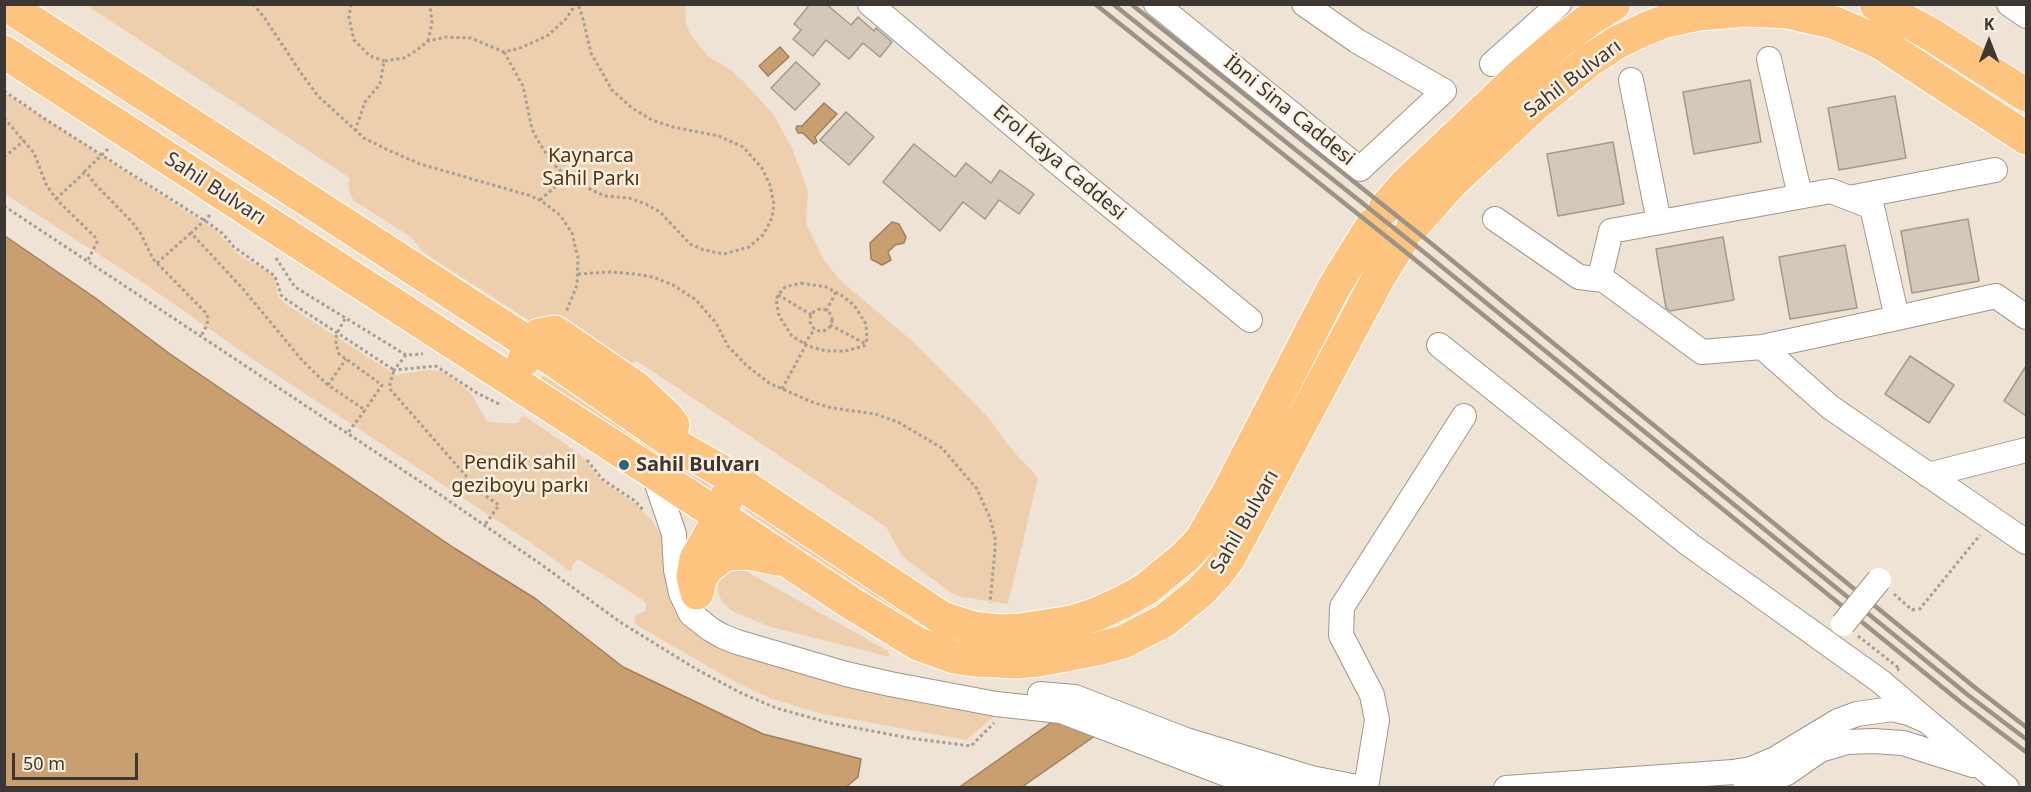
<!DOCTYPE html>
<meta charset="utf-8">
<style>
body{margin:0}
#map{position:relative;width:2031px;height:792px;overflow:hidden;background:#efe3d5;font-family:"Noto Sans",sans-serif}
canvas{display:block}
.frame{position:absolute;inset:0;border:6px solid #3c3732;pointer-events:none}
.north{position:absolute;left:1959px;top:12px;width:60px;height:60px;-webkit-text-stroke:4px #fdf0e2;paint-order:stroke;rotate:0deg;font-size:16px;font-weight:700;line-height:24px;text-align:center;color:#3c3732}
.north::after{content:'';display:block;margin:auto;width:21px;height:27px;background:#3c3732;clip-path:polygon(50% 0,100% 100%,50% 72%,0 100%)}
.scale{position:absolute;left:12px;top:753px;width:126px;height:27px;box-sizing:border-box;border:3px solid #3c3732;border-top:0;padding-left:8px;font-size:18px;line-height:21px;white-space:nowrap;color:#3c3732;-webkit-text-stroke:4px #fdf0e2;paint-order:stroke}
</style>
<div id="map">
<canvas width="2031" height="792"></canvas>
<div class="frame"></div>
<div class="north">K</div>
<div class="scale">50 m</div>
</div>
<script>
const ctx = document.querySelector('canvas').getContext('2d');
ctx.lineJoin = 'round';
function paint(path, color) {
  ctx.fillStyle = color;
  ctx.fill(path, 'evenodd');
}
function toPath(rows) {
  const path = new Path2D();
  for (const r of rows) {
    if (r.length === 3) {
      path.moveTo(r[0] + r[2], r[1]);
      path.arc(r[0], r[1], r[2], 0, 2 * Math.PI);
      continue;
    }
    path.moveTo(r[0], r[1]);
    for (let i = 2; i < r.length; i += 2) path.lineTo(r[i], r[i + 1]);
  }
  return path;
}
function strokePath(path, color, width, dash) {
  ctx.strokeStyle = color;
  ctx.lineWidth = width;
  ctx.lineCap = dash ? 'butt' : 'round';
  ctx.setLineDash(dash || []);
  ctx.stroke(path);
}
function label(font, color, halo, rows, align = 'center') {
  ctx.font = font + ' "Noto Sans",sans-serif';
  ctx.lineWidth = 5;
  ctx.setLineDash([]);
  ctx.textBaseline = 'middle';
  ctx.strokeStyle = halo;
  ctx.fillStyle = color;
  for (const [text, x, y, turn = 0] of rows) {
    ctx.save();
    ctx.translate(x, y);
    ctx.rotate((+turn || 0) * Math.PI / 180);
    ctx.textAlign = isNaN(turn) ? turn : align;
    if (halo) ctx.strokeText(text, 0, 0);
    ctx.fillText(text, 0, 0);
    ctx.restore();
  }
}
paint(toPath([
 [86,5,685,5,686,23,690,34,708,56,731,70,743,81,774,115,782,130,792,148,808,191,806,223,823,259,841,281,911,340,969,398,990,420,1008,445,1038,478,1008,604,962,597,950,592,903,557,886,527,637,361,620,368,556,338,423,252,411,237,354,201,350,194,348,183,350,178],
 [5,93,215,230,239,255,271,274,275,279,278,297,287,305,396,375,427,370,441,371,470,392,487,421,499,423,518,423,522,416,526,417,574,450,585,459,598,478,637,505,653,522,661,536,665,572,676,612,681,621,698,634,997,714,966,740,823,714,772,699,737,683,640,627,634,622,636,615,645,611,646,608,646,603,640,598,578,559,573,564,571,572,530,542,251,358,148,286,5,194],
 [542,376,546,377,653,447,702,475,708,483,711,492,538,384],
 [749,503,953,639,939,636,923,628,797,546,745,510],
 [737,566,888,651,890,657,771,627,732,611,722,602,718,592,718,578]
]), '#edcfae');
const water = toPath([
 [780,47,789,57,768,76,759,66,780,47],
 [824,103,837,114,815,137,817,142,814,144,803,133,798,133,796,129,797,126,802,126,824,103],
 [892,222,899,224,906,237,904,243,895,245,888,252,891,260,882,265,871,259,870,243,892,222],
 [5,236,94,297,170,354,454,548,536,599,623,667,763,734,861,759,858,777,845,788,5,787,5,236],
 [1062,715,1102,731,1022,787,958,788,1062,715]
]);
paint(water, '#c99f6f');
strokePath(water, '#9f805d', 1.5);
const building = toPath([
 [810,4,826,4,851,25,858,17,874,31,876,28,892,42,880,57,863,43,849,59,826,40,813,56,793,39,801,30,794,24,810,4],
 [796,62,820,84,795,110,771,88,796,62],
 [1750,80,1761,142,1694,154,1683,92,1750,80],
 [1895,96,1906,158,1839,170,1828,108,1895,96],
 [846,112,874,137,849,165,820,140,846,112],
 [1613,142,1624,204,1558,216,1547,154,1613,142],
 [914,144,955,177,966,163,991,183,1000,170,1034,194,1019,214,999,200,985,219,963,202,940,231,883,182,914,144],
 [1968,219,1979,281,1912,293,1901,231,1968,219],
 [1723,237,1734,300,1670,311,1666,308,1656,249,1723,237],
 [1845,245,1857,308,1790,319,1779,257,1845,245],
 [1910,356,1954,385,1929,423,1885,394,1910,356],
 [2026,366,2026,416,2004,401,2026,366]
]);
paint(building, '#d4c8ba');
strokePath(building, '#a5998c', 1.5);
const minor = toPath([
 [870,4,1057,162,1250,320],
 [1156,4,1360,169,1444,91,1357,41,1304,4],
 [2009,4,2026,16],
 [1769,59,1800,196],
 [1492,64,1559,4],
 [1631,80,1659,222],
 [1849,198,1995,170],
 [1495,219,1579,277,1604,280],
 [1897,318,1872,207,1831,191,1611,231,1600,277,1702,352,1762,347,1897,318,1996,296,2026,317],
 [1439,345,1690,545,1880,681,1927,721],
 [1762,347,1830,407,2026,542],
 [653,472,674,534,676,570,681,593,691,614,710,629,722,636,737,642,846,674,890,684,996,704,1061,711,1226,774,1289,788],
 [1928,475,2026,450],
 [1040,694,1075,697,1186,740,1311,778,1362,788],
 [1366,788,1377,720,1372,695,1341,635,1342,607,1464,416],
 [1506,788,1733,772,1751,769,1775,759,1838,721,1857,714,1892,709,1909,713,1927,721,2007,788],
 [1745,788,1775,778,1787,773,1820,750,1847,742,1873,741,1903,743,1973,765]
]);
const highway = toPath([
 [5,4,530,344,679,447,723,472,942,618,973,628,999,631,1020,630,1072,622,1097,614,1123,602,1146,589,1186,556,1201,540,1229,491,1334,287,1373,224],
 [1876,4,1932,35,2026,95],
 [4,52,653,472,851,603,918,644,954,657,973,660,1017,662,1039,660,1097,649,1123,642,1164,621,1200,592,1216,575,1229,558,1379,277,1402,240],
 [1385,208,1406,184,1522,74,1562,40,1590,19,1614,4],
 [1413,226,1450,184,1536,104,1589,61,1616,43,1645,29,1663,22,1699,14,1747,10,1787,12,1835,23,1879,42,2026,138],
 [524,360,530,344,539,335,555,332,635,387,666,416,673,425],
 [698,589,701,577,707,568,725,554,749,553,777,559],
 [697,593,693,577,696,559,720,517,727,496]
]);
strokePath(minor, '#a19588', 26);
strokePath(highway, '#fff', 35);
strokePath(toPath([
 [253,4,264,17,301,73,318,96,364,138,388,150,420,164,528,195,540,200,560,215,572,233,578,258,577,285,566,312],
 [351,4,349,18,354,40,370,56,384,61],
 [428,41,432,23,430,4],
 [504,52,523,86,532,129,537,139,550,160,566,177],
 [4,91,45,119,210,224,223,234,234,247,275,276,281,295,287,300,394,370,390,384,390,389,480,492,499,505,484,526],
 [4,118,34,153,46,184,56,199,95,237,97,242,88,260],
 [355,131,365,102,380,84,384,61,404,58,417,50,428,41,446,37,471,38,504,52,520,48,547,36,565,20,576,4],
 [108,149,85,171,96,185,132,222,141,234,153,259,206,313,208,318,207,325,201,336],
 [4,157,25,140],
 [56,199,85,172],
 [540,200,566,177,604,196,629,198,646,204,660,212,690,244,704,250,724,254,749,247,763,235,772,218,774,204,770,185,762,168,743,147,719,136,673,127,652,120,632,108,612,90,591,53,583,19,580,9,577,4],
 [4,206,442,496,542,565,620,622,696,669,741,693,776,708,830,723,909,738,971,746,994,723],
 [210,215,191,233,243,289,301,359,316,374,328,385,365,410,347,434],
 [276,258,295,287,406,355,423,354],
 [157,263,191,233],
 [578,274,610,272,634,274,653,277,673,285,696,300,716,323,728,346,746,365,769,383,812,402,832,408,875,414,898,422,942,448,977,489,990,518,995,538,995,550,990,603],
 [801,283,826,287,841,295,854,305,866,324,867,339,864,346,845,351,826,351,808,346,792,336,779,316,776,299,778,295,785,287,801,283],
 [778,295,812,315],
 [821,320,11],
 [826,311,836,292],
 [345,319,337,333,336,338,336,344,339,354,382,385,365,410],
 [830,325,866,344],
 [804,344,815,329],
 [406,355,394,370,436,366,477,393,499,404],
 [328,385,346,359],
 [782,389,806,345],
 [587,460,602,479,635,501,644,511],
 [1894,594,1912,610,1916,609],
 [1919,610,1980,535],
 [1858,636,1900,669,1897,670]
]), '#a69d93', 3, [3, 3]);
strokePath(minor, '#fff', 24);
strokePath(highway, '#fdc480', 33);
strokePath(toPath([
 [1095,4,1413,258,1963,704,2026,752],
 [1113,4,1420,249,1968,695,2026,739],
 [1131,4,1427,240,1973,686,2026,727]
]), '#9b9288', 4.5);
const minorBridge = toPath([
 [1843,624,1879,580]
]);
strokePath(minorBridge, '#a19588', 26, []);
strokePath(minorBridge, '#fff', 24);
for (const [x, y, r, color] of [
 [624,465,6,"#26687b"]
]) {
  const dot = new Path2D();
  dot.arc(x, y, r, 0, 2 * Math.PI);
  ctx.fillStyle = color;
  ctx.fill(dot);
  strokePath(dot, '#fdf0e2', 2);
}
label('20px', '#3c3732', '#fdf0e2', [
 ["Sahil Bulvarı",1573,79,-37],
 ["İbni Sina Caddesi",1289,111,39],
 ["Erol Kaya Caddesi",1059,163,40],
 ["Sahil Bulvarı",215,189,33],
 ["Sahil Bulvarı",1245,522,-60]
]);
label('20px', '#51350e', '#fdf0e2', [
 ["Kaynarca",591,156],
 ["Sahil Parkı",591,179],
 ["Pendik sahil",520,463],
 ["geziboyu parkı",520,486]
]);
label('bold 20px', '#3c3732', '#fdf0e2', [
 ["Sahil Bulvarı",636,465]
], 'left');
</script>
